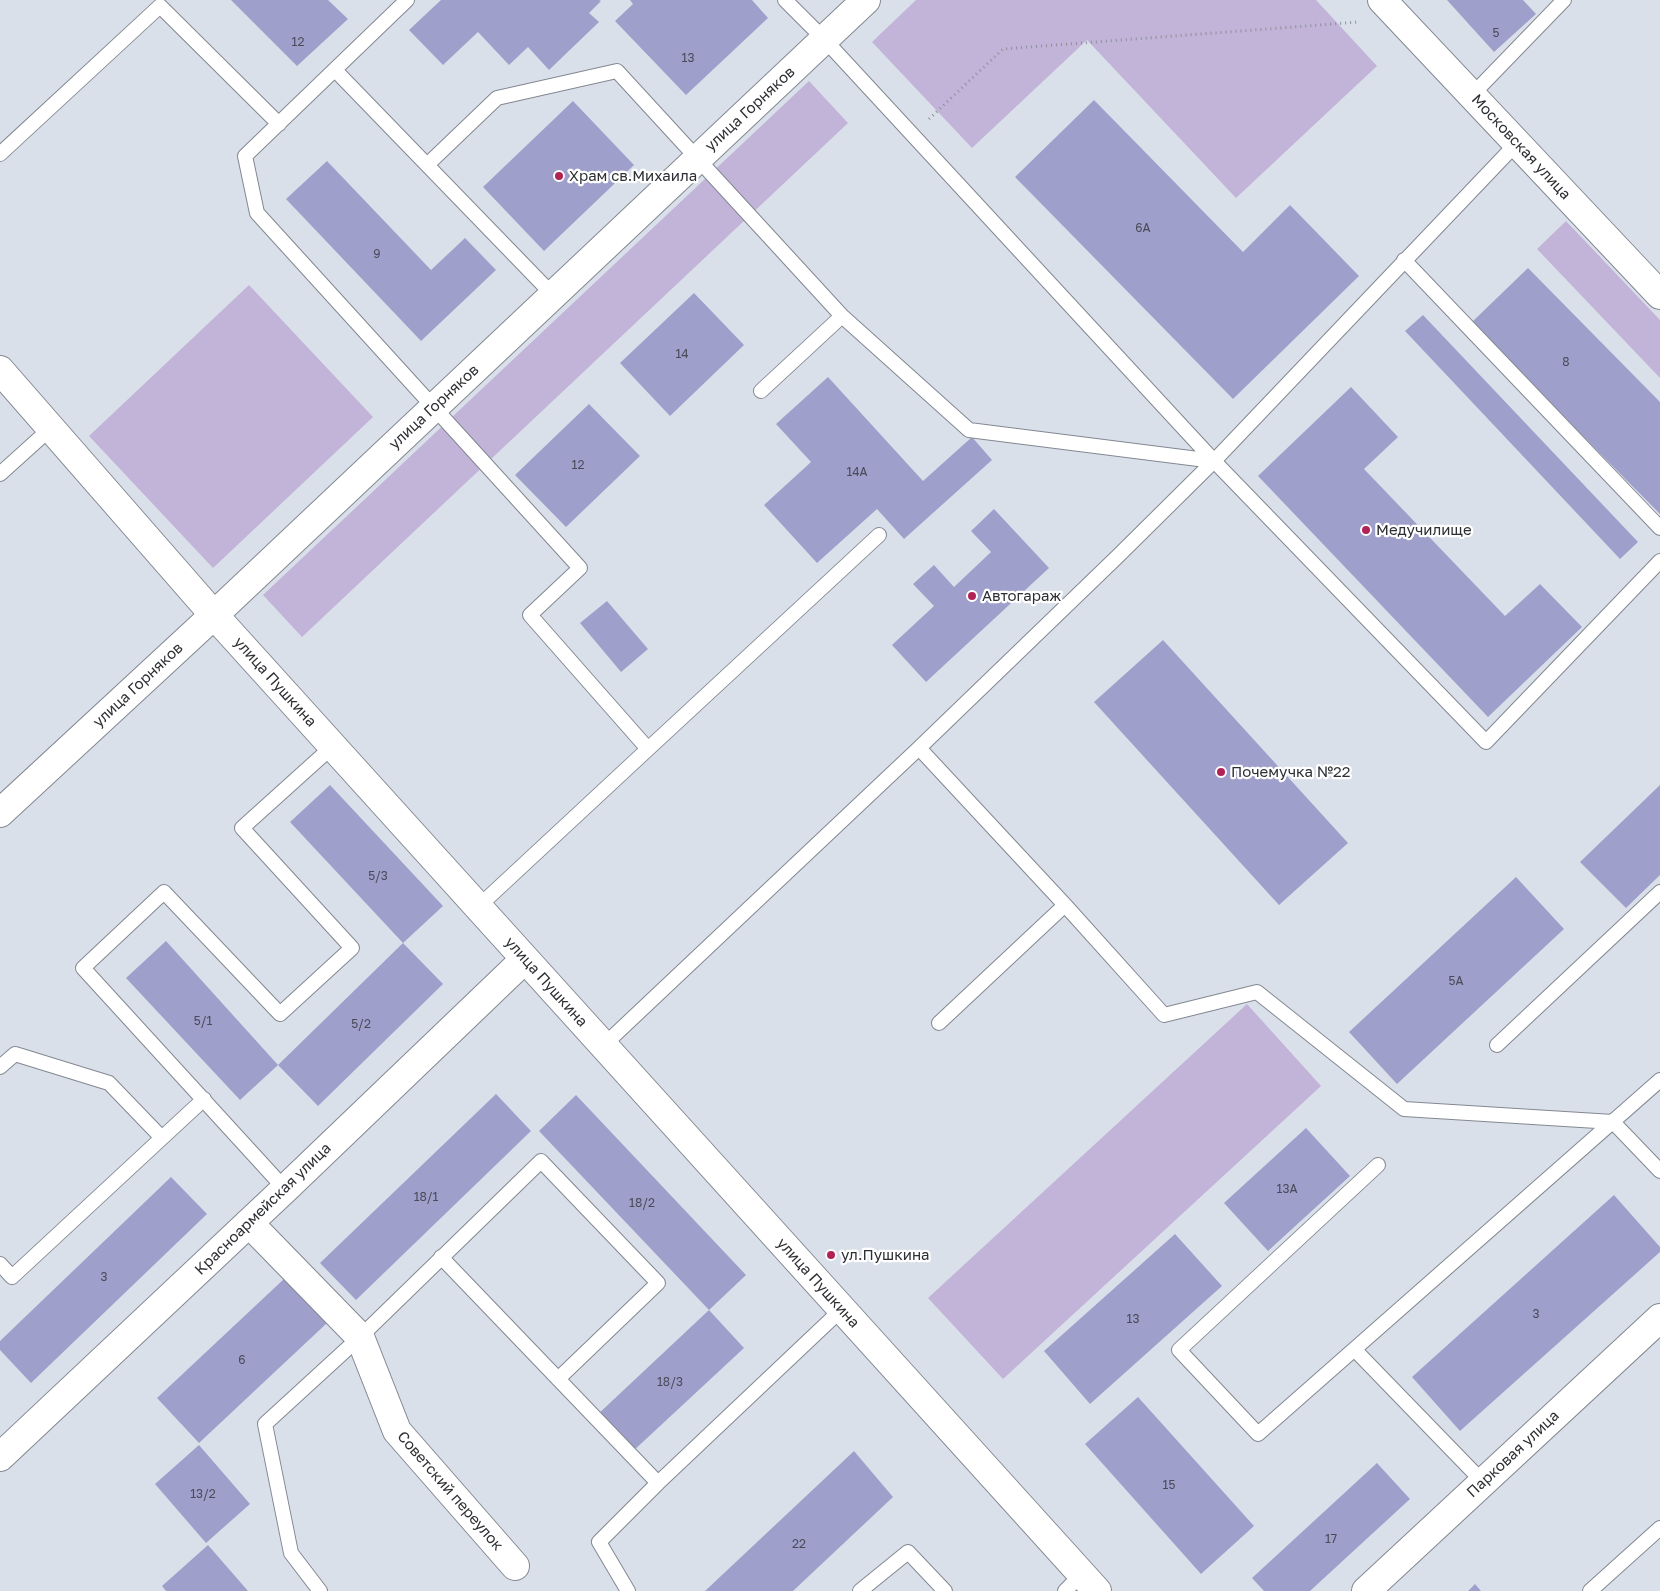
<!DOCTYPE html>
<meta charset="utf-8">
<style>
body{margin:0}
canvas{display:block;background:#dae0ea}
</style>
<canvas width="1660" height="1591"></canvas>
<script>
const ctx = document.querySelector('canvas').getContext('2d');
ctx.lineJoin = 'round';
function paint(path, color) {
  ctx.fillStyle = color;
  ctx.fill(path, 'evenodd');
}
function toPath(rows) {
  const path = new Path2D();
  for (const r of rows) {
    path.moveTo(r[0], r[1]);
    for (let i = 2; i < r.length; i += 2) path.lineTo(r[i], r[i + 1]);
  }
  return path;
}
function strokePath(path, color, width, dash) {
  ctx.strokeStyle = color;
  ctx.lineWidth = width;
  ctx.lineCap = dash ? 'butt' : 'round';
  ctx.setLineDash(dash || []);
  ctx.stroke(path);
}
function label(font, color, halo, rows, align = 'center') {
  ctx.font = font + ' "Golos Text",sans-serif';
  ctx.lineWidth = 4.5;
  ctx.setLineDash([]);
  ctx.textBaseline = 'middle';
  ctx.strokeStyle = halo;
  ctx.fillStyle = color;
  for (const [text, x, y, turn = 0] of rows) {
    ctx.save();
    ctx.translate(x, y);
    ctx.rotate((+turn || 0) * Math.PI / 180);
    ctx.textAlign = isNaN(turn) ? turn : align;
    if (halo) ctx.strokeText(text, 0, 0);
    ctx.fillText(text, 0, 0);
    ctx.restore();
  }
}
paint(toPath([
 [916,0,1316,0,1377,66,1236,198,1087,40,972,148,872,42],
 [809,81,848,123,302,637,263,595],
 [1566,221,1660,320,1660,378,1537,249],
 [249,285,373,417,213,568,89,436],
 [1247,1004,1321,1086,1003,1379,928,1298]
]), '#c2b3d8');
paint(toPath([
 [231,0,328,0,348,19,297,66],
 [441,0,599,0,601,1,589,13,599,22,549,70,528,47,509,65,478,32,443,65,409,30],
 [630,0,752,0,768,18,686,95,615,21,633,4],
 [1447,0,1523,0,1536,14,1494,52],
 [1094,100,1243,252,1290,205,1359,276,1233,399,1015,177],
 [573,101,634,165,544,251,483,187],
 [327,161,431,270,465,238,496,270,421,341,286,199],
 [1528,268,1660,402,1660,514,1471,323],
 [694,293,744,345,670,416,620,363],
 [1423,315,1638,542,1620,559,1405,331],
 [828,377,923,481,972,437,992,460,904,539,877,509,817,563,764,505,811,462,776,424],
 [1351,387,1398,437,1364,469,1505,616,1540,584,1582,627,1488,717,1258,476],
 [589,404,640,456,566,527,515,475],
 [994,509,1049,568,926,682,892,645,934,606,913,584,934,565,954,587,991,552,971,531],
 [607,601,648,649,621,672,580,623],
 [1163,640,1348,843,1279,905,1094,702],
 [330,785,443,906,403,943,290,822],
 [1660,785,1660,875,1626,908,1580,862],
 [1516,877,1564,929,1397,1084,1349,1032],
 [166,941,278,1065,240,1100,126,978],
 [403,943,443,984,318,1106,278,1065],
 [496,1094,531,1131,356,1300,320,1263],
 [576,1095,746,1275,709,1310,539,1131],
 [1306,1128,1350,1176,1268,1251,1224,1203],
 [171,1177,207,1214,31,1383,0,1350,0,1341],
 [1614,1195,1660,1247,1660,1252,1460,1431,1412,1377],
 [1175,1234,1222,1286,1090,1404,1044,1351],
 [285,1278,327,1323,199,1443,157,1398],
 [709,1310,744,1348,631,1453,596,1416],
 [1138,1397,1254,1526,1201,1574,1085,1444],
 [199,1445,250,1504,206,1543,155,1484],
 [854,1451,893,1497,793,1591,705,1591],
 [1377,1463,1410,1499,1310,1591,1264,1591,1252,1578],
 [208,1545,248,1591,166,1591,162,1586],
 [1475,1584,1481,1591,1468,1591]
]), '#9ea0cb');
const lane = toPath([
 [407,0,245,156,257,213,580,568,530,615,648,749,478,907],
 [785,0,824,39,1214,461,1486,742,1660,561],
 [335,70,553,295],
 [1472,95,1564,0],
 [0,154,160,6,279,124],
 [427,165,497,98,617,71,842,316,969,430,1214,461,1517,143],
 [1404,260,1660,528],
 [761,391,842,316],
 [0,474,51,428],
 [919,748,1117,557,1214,461],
 [648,749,879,535],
 [939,1023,1065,905],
 [604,1045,919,748,1065,905,1164,1015,1257,992,1404,1109,1613,1122,1660,1171],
 [1497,1045,1660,892],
 [0,1067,15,1054,109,1083,162,1138],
 [1378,1165,1179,1350,1258,1434,1660,1080],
 [285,1189,83,968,164,892,280,1014,352,948,242,828,333,746],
 [441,1257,658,1483],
 [0,1264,12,1277,204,1099],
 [1355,1350,1483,1482],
 [320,1591,291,1553,265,1424,360,1337,541,1161,658,1283,558,1379],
 [628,1591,599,1542,658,1483,842,1309],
 [860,1591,908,1552,945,1591],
 [1065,1591,1082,1574],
 [1590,1591,1660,1528]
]);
const street = toPath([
 [0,370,214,615],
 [249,1223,360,1337,397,1431,515,1566]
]);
const secondary = toPath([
 [1382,0,1660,295],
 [214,615,1097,1591],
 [0,813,214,615,866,0],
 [0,1457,285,1189,525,959],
 [1366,1591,1660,1318]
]);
strokePath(lane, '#838891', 16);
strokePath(street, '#838891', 30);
strokePath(secondary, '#838891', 30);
strokePath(toPath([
 [929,119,1003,49,1359,22]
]), '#8d9199', 3, [1, 4]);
strokePath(lane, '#fff', 14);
strokePath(street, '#fff', 28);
strokePath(secondary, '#fff', 28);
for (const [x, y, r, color] of [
 [559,176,5,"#b12256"],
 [1366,530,5,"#b12256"],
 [972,596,5,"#b12256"],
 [1221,772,5,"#b12256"],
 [831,1255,5,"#b12256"]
]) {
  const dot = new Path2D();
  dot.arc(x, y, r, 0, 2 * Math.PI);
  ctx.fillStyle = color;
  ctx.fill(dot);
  strokePath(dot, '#fff', 2);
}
label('12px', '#494b59', null, [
 ["5",1496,33],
 ["12",298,42],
 ["13",688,58],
 ["6А",1143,228],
 ["9",377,254],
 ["14",682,354],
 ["8",1566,362],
 ["12",578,465],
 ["14А",857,472],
 ["5/3",378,876],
 ["5А",1456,981],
 ["5/1",203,1021],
 ["5/2",361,1024],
 ["13А",1287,1189],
 ["18/1",426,1197],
 ["18/2",642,1203],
 ["3",104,1277],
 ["3",1536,1314],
 ["13",1133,1319],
 ["6",242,1360],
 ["18/3",670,1382],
 ["15",1169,1485],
 ["13/2",203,1494],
 ["17",1331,1539],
 ["22",799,1544]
]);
label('15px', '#2d2f33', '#fff', [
 ["улица Горняков",750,109,-43],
 ["Московская улица",1521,147,47],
 ["улица Горняков",434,407,-43],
 ["улица Пушкина",275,682,48],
 ["улица Горняков",138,685,-43],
 ["улица Пушкина",546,982,48],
 ["Красноармейская улица",263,1209,-44],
 ["улица Пушкина",818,1283,48],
 ["Парковая улица",1513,1454,-43],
 ["Советский переулок",450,1491,49]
]);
label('15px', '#2d2f33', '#fff', [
 ["Храм св.Михаила",569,176],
 ["Медучилище",1376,530],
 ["Автогараж",982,596],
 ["Почемучка №22",1231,772],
 ["ул.Пушкина",841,1255]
], 'left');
</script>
